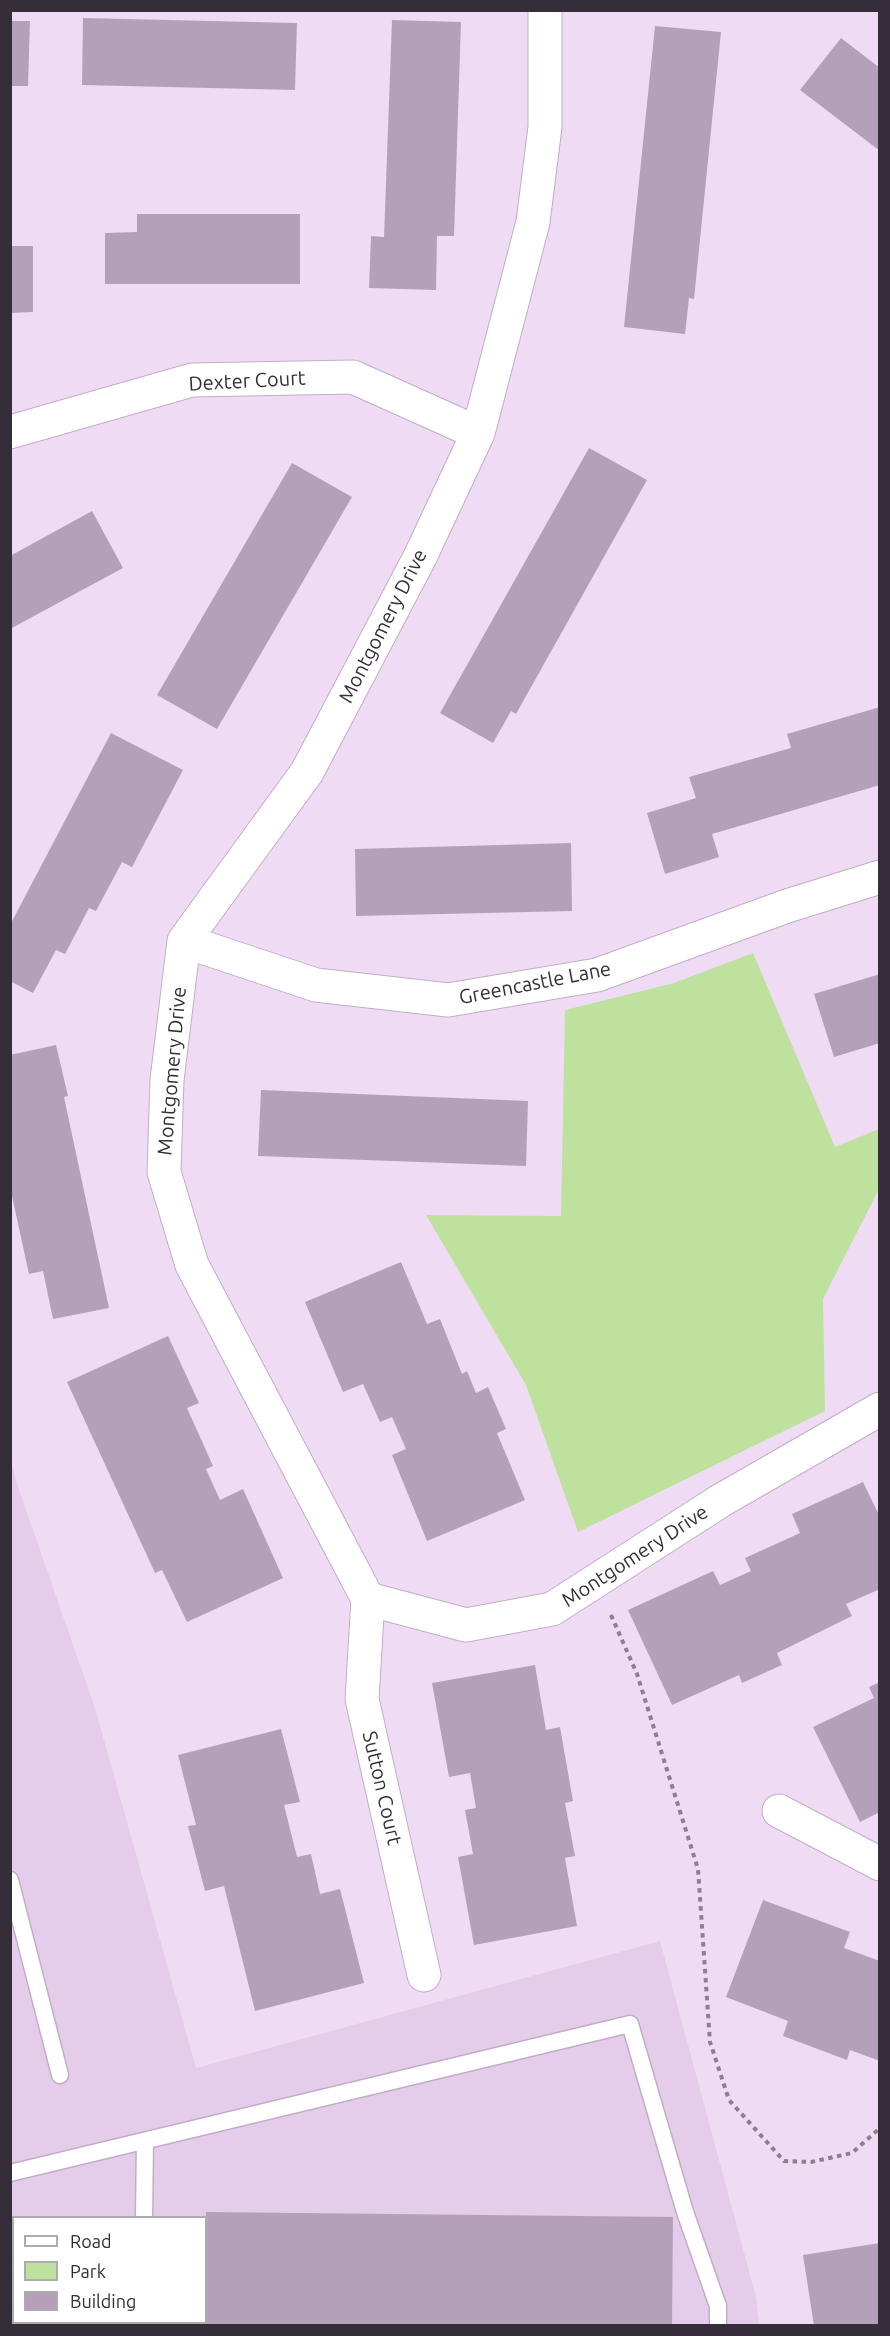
<!DOCTYPE html>
<style>
body{margin:0}
#map{position:relative;width:890px;height:2336px;overflow:hidden;background:#f0dbf5;font-family:Ubuntu,sans-serif}
canvas{display:block}
.frame{position:absolute;inset:0;border:12px solid #352d37;pointer-events:none}
.legend{position:absolute;left:12px;top:2216px;width:195px;height:108px;box-sizing:border-box;background:#fff;border:2px solid #aeabaf;margin:0;padding:8px 10px;list-style:none;font-size:18px;color:#352d37}
.legend li{display:flex;align-items:center;gap:12px;height:30px}
.legend b{width:30px;border:2px solid #aeabaf}
</style>
<div id="map">
<canvas width="890" height="2336"></canvas>
<div class="frame"></div>
<ul class="legend">
<li><b style="height:8px;background:#fff"></b>Road</li>
<li><b style="height:16px;background:#bfe19e"></b>Park</li>
<li><b style="height:16px;background:#b4a1b9"></b>Building</li>
</ul>
</div>
<script>
const ctx = document.querySelector('canvas').getContext('2d');
ctx.lineJoin = 'round';
function paint(path, color) {
  ctx.fillStyle = color;
  ctx.fill(path, 'evenodd');
}
function toPath(rows) {
  const path = new Path2D();
  for (const r of rows) {
    path.moveTo(r[0], r[1]);
    for (let i = 2; i < r.length; i += 2) path.lineTo(r[i], r[i + 1]);
  }
  return path;
}
function strokePath(path, color, width, dash) {
  ctx.strokeStyle = color;
  ctx.lineWidth = width;
  ctx.lineCap = dash ? 'butt' : 'round';
  ctx.setLineDash(dash || []);
  ctx.stroke(path);
}
function label(font, color, halo, rows, align = 'center') {
  ctx.font = font + ' Ubuntu,sans-serif';
  ctx.lineWidth = 5;
  ctx.setLineDash([]);
  ctx.textBaseline = 'middle';
  ctx.strokeStyle = halo;
  ctx.fillStyle = color;
  for (const [text, x, y, turn = 0] of rows) {
    ctx.save();
    ctx.translate(x, y);
    ctx.rotate((+turn || 0) * Math.PI / 180);
    ctx.textAlign = isNaN(turn) ? turn : align;
    if (halo) ctx.strokeText(text, 0, 0);
    ctx.fillText(text, 0, 0);
    ctx.restore();
  }
}
paint(toPath([
 [10,1458,18,1487,95,1708,196,2068,660,1941,756,2297,759,2325,11,2325],
 [14,2218,206,2218,206,2322,14,2322]
]), '#e5cceb');
paint(toPath([
 [753,953,835,1147,879,1129,879,1189,823,1299,825,1411,578,1532,526,1385,426,1215,561,1216,565,1010,674,983]
]), '#bfe19e');
paint(toPath([
 [83,18,297,23,295,90,82,85],
 [392,20,461,22,454,236,437,236,436,290,369,288,371,236,384,237],
 [10,21,30,21,28,86,10,86],
 [655,26,721,32,694,299,689,298,685,334,624,327],
 [841,38,880,68,880,151,800,90],
 [137,214,300,214,300,284,105,284,105,233,137,232],
 [10,246,33,246,33,312,10,313],
 [589,448,647,480,516,714,511,711,493,743,440,713],
 [292,463,352,497,217,729,157,695],
 [92,511,123,568,10,629,10,556],
 [880,707,880,785,712,834,719,857,665,874,647,813,696,798,689,777,791,748,787,734],
 [111,733,183,770,132,867,122,862,96,911,89,908,65,954,56,950,33,993,10,981,10,925],
 [571,843,572,911,356,916,355,849],
 [880,974,880,1043,834,1057,814,994],
 [56,1045,68,1096,64,1097,109,1308,53,1319,43,1271,29,1274,10,1187,10,1055],
 [261,1090,528,1101,526,1166,258,1156],
 [401,1262,427,1324,440,1319,462,1374,467,1371,476,1393,488,1387,506,1429,497,1433,525,1500,427,1541,392,1455,406,1449,392,1417,380,1422,363,1384,343,1392,305,1302],
 [168,1336,199,1403,187,1408,213,1466,206,1469,220,1500,243,1489,283,1578,187,1622,162,1570,155,1573,67,1382],
 [863,1482,880,1517,880,1589,846,1604,852,1616,777,1653,782,1665,742,1683,739,1675,672,1705,628,1610,713,1571,720,1585,751,1571,745,1558,800,1533,792,1514],
 [535,1665,546,1730,560,1727,573,1801,565,1803,575,1856,565,1858,577,1926,474,1945,458,1857,473,1854,465,1810,476,1808,470,1773,449,1777,432,1683],
 [880,1682,880,1812,860,1822,813,1727,874,1698,869,1687],
 [281,1729,300,1802,284,1805,297,1857,311,1854,320,1894,340,1889,364,1983,255,2011,224,1886,205,1891,188,1826,196,1825,178,1755],
 [763,1900,850,1932,844,1948,880,1961,880,2061,850,2050,847,2060,783,2036,788,2021,726,1997],
 [206,2212,673,2217,672,2326,205,2326],
 [880,2243,880,2326,814,2326,803,2255]
]), '#b4a1b9');
const lane = toPath([
 [10,1880,60,2075],
 [10,2173,630,2024,685,2212,718,2306,718,2326],
 [144,2218,145,2141],
 [143,2326,143,2322]
]);
const street = toPath([
 [545,10,545,127,533,222,478,433,420,557,307,772,184,941,167,1080,164,1172,192,1265,368,1599,466,1625,552,1609,720,1501,880,1409],
 [10,432,192,380,353,377,478,433],
 [184,941,316,985,448,1000,597,975,787,906,880,877],
 [368,1599,362,1699,424,1975],
 [779,1811,880,1864]
]);
strokePath(lane, '#c1aec6', 19);
strokePath(street, '#c1aec6', 35);
strokePath(toPath([
 [611,1615,637,1674,698,1869,710,2042,729,2100,784,2161,811,2162,852,2153,880,2128]
]), '#8d7e90', 4, [4.5, 4.5]);
strokePath(lane, '#fff', 16);
strokePath(street, '#fff', 33);
label('20px', '#352d37', '#fff', [
 ["Dexter Court",247,381,-3],
 ["Montgomery Drive",383,626,-63],
 ["Greencastle Lane",535,983,-11],
 ["Montgomery Drive",172,1071,-85],
 ["Montgomery Drive",635,1556,-33],
 ["Sutton Court",382,1788,77]
]);
</script>
